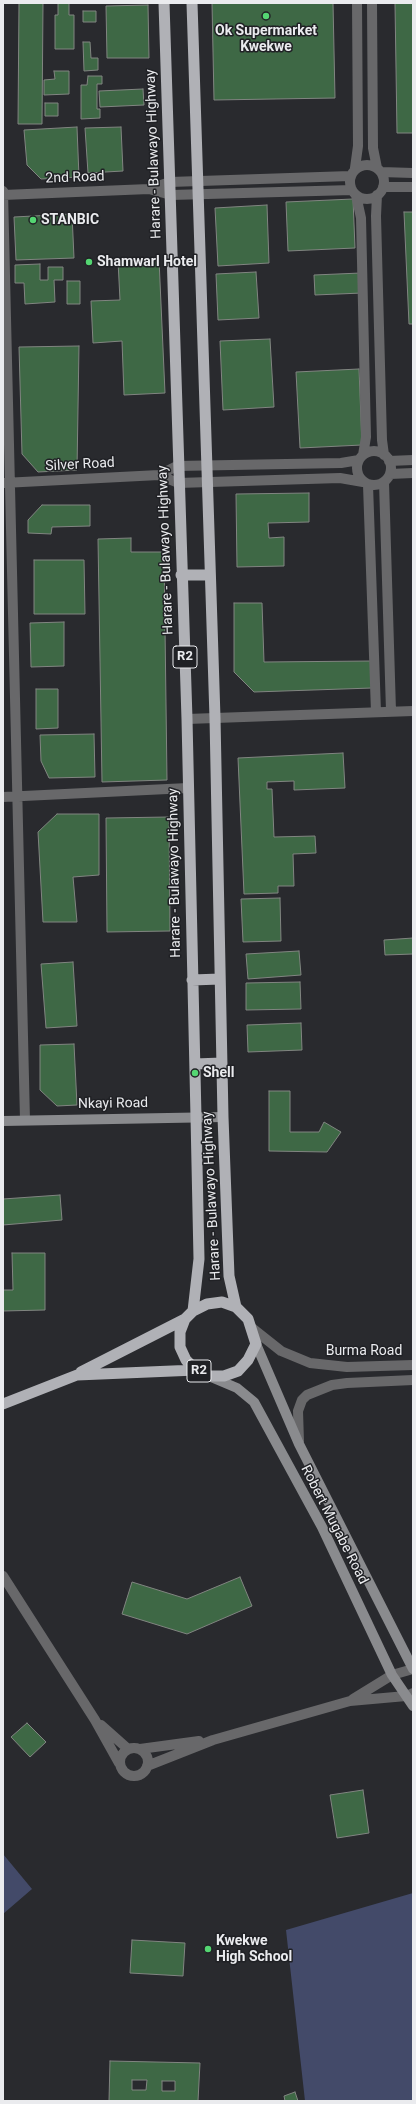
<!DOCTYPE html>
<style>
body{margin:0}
#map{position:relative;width:416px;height:2104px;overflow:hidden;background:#292a2e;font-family:Roboto,sans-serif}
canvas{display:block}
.frame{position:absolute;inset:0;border:4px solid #eaebee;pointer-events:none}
</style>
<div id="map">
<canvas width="416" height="2104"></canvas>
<div class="frame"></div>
</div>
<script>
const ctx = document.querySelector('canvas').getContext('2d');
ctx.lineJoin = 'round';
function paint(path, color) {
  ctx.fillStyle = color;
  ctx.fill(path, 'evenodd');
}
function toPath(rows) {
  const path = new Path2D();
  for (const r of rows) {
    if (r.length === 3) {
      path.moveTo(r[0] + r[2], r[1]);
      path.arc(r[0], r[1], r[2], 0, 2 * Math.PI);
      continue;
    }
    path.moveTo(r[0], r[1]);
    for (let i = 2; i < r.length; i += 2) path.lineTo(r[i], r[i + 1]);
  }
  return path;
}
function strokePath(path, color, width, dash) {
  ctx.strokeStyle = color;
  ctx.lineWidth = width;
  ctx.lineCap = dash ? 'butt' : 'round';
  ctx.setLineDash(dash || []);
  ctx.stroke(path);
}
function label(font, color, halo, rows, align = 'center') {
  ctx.font = font + ' Roboto,sans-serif';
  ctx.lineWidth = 3;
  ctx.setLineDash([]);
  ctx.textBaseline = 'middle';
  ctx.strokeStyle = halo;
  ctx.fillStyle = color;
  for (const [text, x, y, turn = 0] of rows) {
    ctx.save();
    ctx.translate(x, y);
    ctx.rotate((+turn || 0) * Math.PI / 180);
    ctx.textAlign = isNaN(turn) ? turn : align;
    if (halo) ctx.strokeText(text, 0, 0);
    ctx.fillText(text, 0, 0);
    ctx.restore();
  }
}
paint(toPath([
 [3,1854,32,1889,3,1914],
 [413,1893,413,2101,305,2101,286,1930]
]), '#434a69');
const building = toPath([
 [19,3,43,3,42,124,18,124,19,3],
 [58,3,69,3,69,15,74,15,74,49,55,49,55,15,58,15,58,3],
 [212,3,333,3,335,98,214,100,212,3],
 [395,3,413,3,413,133,397,133,395,3],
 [148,5,149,58,107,58,106,6,148,5],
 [83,11,96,11,96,22,83,22,83,11],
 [83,42,90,42,91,58,98,58,98,70,84,71,83,42],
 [54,71,69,71,69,94,44,95,44,80,55,79,54,71],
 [88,76,102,76,102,84,97,84,97,109,100,109,100,118,81,119,81,85,87,85,88,76],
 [143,89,144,105,100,107,99,91,143,89],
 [45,103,58,103,58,116,45,116,45,103],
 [77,127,79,177,41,179,27,165,24,130,77,127],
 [121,127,123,171,88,173,85,128,121,127],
 [353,199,355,248,288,251,286,202,353,199],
 [267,205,269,263,218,266,215,208,267,205],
 [404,212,413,212,413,324,409,324,404,212],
 [72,214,74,258,16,260,14,217,72,214],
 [159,259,165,393,124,395,122,341,93,343,91,301,120,300,118,261,159,259],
 [40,264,40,280,48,280,48,267,63,267,63,280,54,280,55,302,25,304,24,283,15,283,15,265,40,264],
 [256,272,259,318,218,320,216,274,256,272],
 [361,273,362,293,315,295,314,275,361,273],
 [67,281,80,281,80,304,67,304,67,281],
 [270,339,274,407,223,410,220,341,270,339],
 [79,346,77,470,38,472,22,454,19,347,79,346],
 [359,369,362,445,300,448,296,372,359,369],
 [309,493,309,522,268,523,269,538,284,537,284,566,237,567,236,494,309,493],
 [42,505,90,505,90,526,52,527,51,534,28,533,28,520,42,505],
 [131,538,131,552,164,552,167,780,102,782,98,539,131,538],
 [34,560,84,560,85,614,34,614,34,560],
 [234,603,262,603,264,662,371,661,372,688,254,692,234,672,234,603],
 [64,622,64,666,31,667,30,623,64,622],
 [36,689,58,689,58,728,36,729,36,689],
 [94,734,95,777,49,778,41,761,40,735,94,734],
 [343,753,345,788,294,790,294,781,267,782,267,789,272,789,274,837,315,836,316,853,293,854,294,886,278,886,278,893,244,894,238,758,343,753],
 [57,814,99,814,99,875,73,877,77,922,43,922,38,832,57,814],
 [169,817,170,931,107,932,106,818,169,817],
 [280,898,281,941,243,942,241,899,280,898],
 [413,938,413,954,385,955,384,940,413,938],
 [299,951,301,975,248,979,246,954,299,951],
 [73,962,77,1026,46,1028,41,964,73,962],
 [300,982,301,1009,246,1010,246,983,300,982],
 [301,1023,302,1050,248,1052,247,1025,301,1023],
 [74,1044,77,1105,57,1106,40,1090,40,1045,74,1044],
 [269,1091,290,1091,290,1132,319,1132,324,1122,341,1132,327,1152,269,1151,269,1091],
 [60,1195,62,1220,3,1225,3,1199,60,1195],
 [12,1253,45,1253,45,1310,3,1311,3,1290,13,1290,12,1253],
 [240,1577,252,1606,187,1634,122,1614,132,1582,187,1599,240,1577],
 [27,1723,46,1742,30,1757,11,1737,27,1723],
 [363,1790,369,1833,337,1838,330,1795,363,1790],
 [132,1940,185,1943,183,1976,130,1973,132,1940],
 [110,2061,200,2063,198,2101,109,2101,110,2061],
 [132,2080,147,2080,146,2090,132,2090,132,2080],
 [162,2081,175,2081,175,2091,162,2091,162,2081],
 [295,2092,298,2101,285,2101,284,2096,295,2092]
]);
paint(building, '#3e6845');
strokePath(building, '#818581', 1);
strokePath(toPath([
 [372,3,373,148,377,168],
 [367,182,17],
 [355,168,358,146,357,3],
 [381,172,413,173],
 [383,187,413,187],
 [149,189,171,195,352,190],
 [3,191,25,1120],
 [3,195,149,189,170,182,350,176],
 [356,195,361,218,366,437,363,455],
 [377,195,376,216,382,440,384,455],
 [374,468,17],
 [389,461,413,460],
 [390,474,413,473],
 [159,475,178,483,340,478,363,482],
 [384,482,391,711],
 [3,483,159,475,177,466,341,463,359,460],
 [368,485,376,712],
 [187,719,413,711],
 [3,797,188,788],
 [252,1328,281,1351,310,1363,347,1367,413,1365],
 [299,1442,298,1411,302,1400,307,1395,332,1385,347,1383,413,1380],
 [3,1576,95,1720,119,1763],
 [353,1699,392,1675,413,1669],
 [101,1725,128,1749],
 [134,1762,14],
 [140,1749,199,1741],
 [147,1766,213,1740,350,1701,406,1696,413,1693]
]), '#68686a', 10);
strokePath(toPath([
 [3,1121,223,1117],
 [256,1344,299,1444,413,1669],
 [211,1377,237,1388,254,1402,322,1527,392,1675,413,1706]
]), '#8a8b8e', 10);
strokePath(toPath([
 [164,3,187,719,196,1117,199,1259,193,1311],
 [192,3,215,718,223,1117,229,1276,236,1307,248,1319,256,1344,248,1360,238,1371,224,1376,209,1376,196,1370,186,1360,180,1347,180,1332,185,1319,193,1311,207,1304,222,1302,236,1307],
 [181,575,210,575],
 [192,980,220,979],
 [195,1064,222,1063],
 [81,1372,185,1319],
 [3,1404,77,1375,196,1370]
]), '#b0b1b6', 11);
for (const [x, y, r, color] of [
 [266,16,4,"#54d672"],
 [33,220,4,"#54d672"],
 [89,262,4,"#54d672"],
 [195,1073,4,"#54d672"],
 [208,1949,4,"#54d672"]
]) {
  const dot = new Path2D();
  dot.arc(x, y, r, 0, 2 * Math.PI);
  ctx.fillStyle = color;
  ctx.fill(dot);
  strokePath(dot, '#202125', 1.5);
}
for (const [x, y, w] of [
 [185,657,24],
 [199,1371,24]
]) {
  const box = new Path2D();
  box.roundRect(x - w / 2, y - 11, w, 22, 3);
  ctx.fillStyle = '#202125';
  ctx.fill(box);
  strokePath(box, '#eaebee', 1);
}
label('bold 13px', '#eaebee', null, [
 ["R2",185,657],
 ["R2",199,1371]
]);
label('bold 14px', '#eaebee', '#202125', [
 ["Ok Supermarket",266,31,"center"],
 ["Kwekwe",266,47,"center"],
 ["STANBIC",41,220],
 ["Shamwarl Hotel",97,262],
 ["Shell",203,1073],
 ["Kwekwe",216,1941],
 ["High School",216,1957]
], 'left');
label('14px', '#eaebee', '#202125', [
 ["Harare - Bulawayo Highway",154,154,-92],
 ["2nd Road",75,178,-2],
 ["Silver Road",80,465,-3],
 ["Harare - Bulawayo Highway",166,550,-92],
 ["Harare - Bulawayo Highway",175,873,-91],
 ["Nkayi Road",113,1104,-1],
 ["Harare - Bulawayo Highway",212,1196,-93],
 ["Burma Road",364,1351],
 ["Robert Mugabe Road",334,1525,63]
]);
</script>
